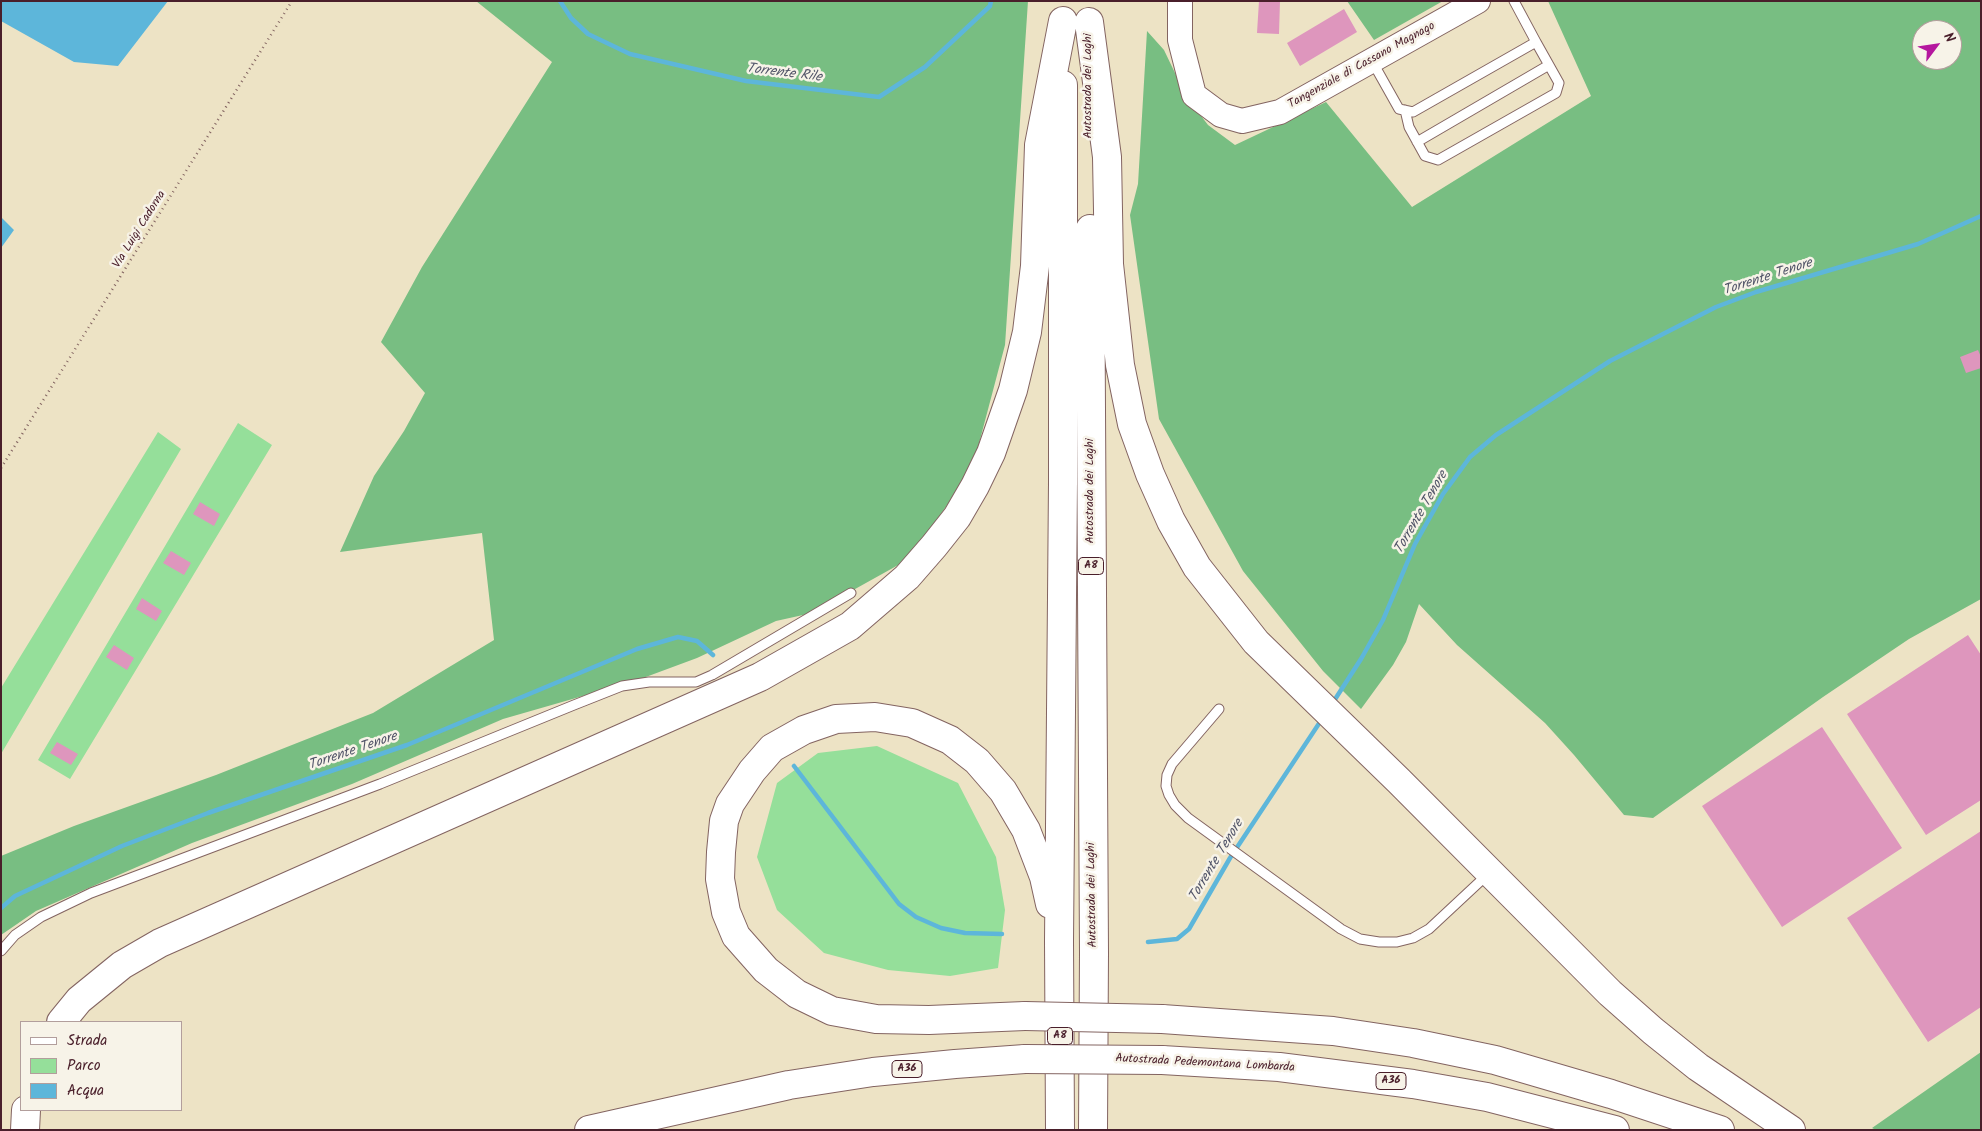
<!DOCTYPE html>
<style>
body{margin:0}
#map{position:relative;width:1982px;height:1131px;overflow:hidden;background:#ede3c5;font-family:Kalam,sans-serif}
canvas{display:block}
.frame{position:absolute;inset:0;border:2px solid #4a1f2b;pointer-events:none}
.legend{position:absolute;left:20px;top:1021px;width:162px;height:90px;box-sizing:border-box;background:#f7f3e8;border:1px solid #b29e9c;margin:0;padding:6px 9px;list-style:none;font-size:15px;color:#4a1f2b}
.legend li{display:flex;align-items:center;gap:10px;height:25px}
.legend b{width:25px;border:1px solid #b29e9c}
.north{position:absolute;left:1912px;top:20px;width:50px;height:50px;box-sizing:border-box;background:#f7f3e8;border:1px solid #b29e9c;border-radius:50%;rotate:59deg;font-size:14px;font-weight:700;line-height:20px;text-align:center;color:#4a1f2b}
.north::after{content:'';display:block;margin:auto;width:18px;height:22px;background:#b5179e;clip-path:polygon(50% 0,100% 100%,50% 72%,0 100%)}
</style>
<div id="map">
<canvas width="1982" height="1131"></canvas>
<div class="frame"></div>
<ul class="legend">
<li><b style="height:6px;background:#fff"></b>Strada</li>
<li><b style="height:14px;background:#95df9a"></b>Parco</li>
<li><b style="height:14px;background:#5db6da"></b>Acqua</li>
</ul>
<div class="north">N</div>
</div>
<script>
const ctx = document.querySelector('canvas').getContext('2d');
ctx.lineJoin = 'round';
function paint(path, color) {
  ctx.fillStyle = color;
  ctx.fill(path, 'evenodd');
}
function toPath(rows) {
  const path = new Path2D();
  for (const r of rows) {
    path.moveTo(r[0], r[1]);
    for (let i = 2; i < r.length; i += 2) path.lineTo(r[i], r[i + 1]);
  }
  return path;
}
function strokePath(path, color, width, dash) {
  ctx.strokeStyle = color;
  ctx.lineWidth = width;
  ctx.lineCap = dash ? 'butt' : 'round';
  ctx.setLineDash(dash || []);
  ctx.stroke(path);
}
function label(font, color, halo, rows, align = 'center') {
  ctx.font = font + ' Kalam,sans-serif';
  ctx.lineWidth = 5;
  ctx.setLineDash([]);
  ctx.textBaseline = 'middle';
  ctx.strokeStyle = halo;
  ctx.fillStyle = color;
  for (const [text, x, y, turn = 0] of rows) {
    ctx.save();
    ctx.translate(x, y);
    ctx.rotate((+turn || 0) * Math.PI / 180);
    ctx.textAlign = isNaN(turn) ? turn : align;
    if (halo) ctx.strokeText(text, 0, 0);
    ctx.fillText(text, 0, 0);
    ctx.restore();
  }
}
paint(toPath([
 [238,423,272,445,70,779,38,760],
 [158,432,181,449,1,754,1,688],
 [877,746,958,783,996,857,1005,910,998,968,950,976,888,970,824,953,777,910,757,857,777,783,818,753]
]), '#95df9a');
paint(toPath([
 [476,1,1028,1,1005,345,972,470,909,559,812,613,776,621,697,658,635,681,503,719,352,784,192,843,36,911,1,935,1,856,74,826,216,775,373,713,494,640,482,533,340,552,374,476,404,431,425,393,381,342,422,267,552,62],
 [1347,1,1443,1,1374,40],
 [1548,1,1981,1,1981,599,1909,639,1823,697,1653,818,1624,815,1574,755,1545,723,1457,645,1419,604,1406,642,1393,665,1361,709,1323,671,1243,571,1159,419,1130,215,1138,184,1147,31,1164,50,1186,96,1208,125,1235,145,1326,102,1412,207,1591,96],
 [1922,30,1952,30,1952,60,1922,60],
 [1981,1052,1981,1130,1876,1130,1872,1128]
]), '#78be82');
paint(toPath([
 [1,1,168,1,118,66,74,62,1,21],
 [1,217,14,230,1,248]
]), '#5db6da');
strokePath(toPath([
 [560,1,571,18,588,34,630,54,746,81,879,97,925,67,990,6,991,1],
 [1332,704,1361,659,1383,620,1415,544,1443,494,1470,457,1496,435,1610,361,1716,307,1756,292,1918,244,1981,216],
 [794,766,899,904,916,917,941,928,965,933,1002,934],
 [1,908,15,896,122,846,208,813,407,745,637,649,678,637,697,641,713,655],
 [1148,942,1177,939,1189,929,1230,858,1322,719]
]), '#5db6da', 4.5);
paint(toPath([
 [1259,1,1280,1,1279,34,1257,33],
 [1344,9,1357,32,1300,66,1287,43],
 [1978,350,1981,357,1981,368,1966,373,1960,357],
 [200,502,220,514,214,526,193,514],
 [171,551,191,563,184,575,163,563],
 [142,598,162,611,156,621,136,609],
 [1968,635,1981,655,1981,800,1926,835,1847,714],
 [114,645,134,658,127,670,106,657],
 [1822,727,1902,848,1782,927,1702,806],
 [57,742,78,754,71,765,50,753],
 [1981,831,1981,1007,1928,1042,1847,918]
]), '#de96bd');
const lane = toPath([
 [1372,61,1399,109,1413,112,1536,42,1514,1],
 [1405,110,1409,127,1425,156,1438,160,1556,93,1559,83,1536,42],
 [1417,142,1549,65],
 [1219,709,1172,764,1167,775,1166,786,1169,795,1175,805,1188,818,1341,929,1360,939,1379,942,1397,942,1413,938,1429,929,1488,874],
 [1,951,15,935,41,917,91,893,380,784,574,705,622,686,649,682,696,682,712,675,851,593]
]);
const secondary = toPath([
 [1180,1,1180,40,1194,95,1221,115,1242,121,1280,112,1478,1]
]);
const highway = toPath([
 [1089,22,1107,157,1109,264,1120,365,1132,424,1150,474,1171,521,1197,567,1256,642,1399,781,1610,993,1653,1031,1698,1067,1791,1130],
 [1090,229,1094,953,1093,1130],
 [1025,1016,929,1020,876,1019,832,1011,797,994,766,970,736,936,726,912,720,879,721,852,724,821,730,804,752,771,772,748,804,730,836,719,875,717,912,723,950,740,977,761,1003,791,1026,830,1044,877,1050,904],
 [1162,1019,1333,1031,1413,1043,1495,1060,1611,1094,1720,1130],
 [61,1022,79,1000,122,965,160,943,760,677,850,626,907,577,934,546,957,517,975,486,991,453,1013,390,1027,332,1035,266,1039,145,1063,21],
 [1162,1060,1279,1067,1413,1084,1487,1097,1615,1130],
 [25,1130,26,1110],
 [589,1130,789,1085,873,1072,955,1064,1025,1059],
 [1060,1130,1059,941,1063,482,1063,85]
]);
strokePath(lane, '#836461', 11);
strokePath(secondary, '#836461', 26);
strokePath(highway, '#836461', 30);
strokePath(toPath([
 [1,468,292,1]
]), '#836461', 2.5, [1, 4]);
strokePath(lane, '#fff', 9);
strokePath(secondary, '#fff', 24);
strokePath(highway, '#fff', 28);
const highwayBridge = toPath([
 [1025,1016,1162,1019],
 [1025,1059,1162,1060]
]);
strokePath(highwayBridge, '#836461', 30, []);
strokePath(highwayBridge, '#fff', 28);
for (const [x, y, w] of [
 [1091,566,25],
 [1060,1036,25],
 [907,1069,30],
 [1391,1081,30]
]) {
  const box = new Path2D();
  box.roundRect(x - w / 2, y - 8.5, w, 17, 4);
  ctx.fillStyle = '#f7f3e8';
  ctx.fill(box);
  strokePath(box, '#4a1f2b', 1);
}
label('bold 11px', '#4a1f2b', null, [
 ["A8",1091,566],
 ["A8",1060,1036],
 ["A36",907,1069],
 ["A36",1391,1081]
]);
label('12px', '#4a1f2b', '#f7f3e8', [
 ["Tangenziale di Cassano Magnago",1362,66,-29],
 ["Autostrada dei Laghi",1089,86,-90],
 ["Via Luigi Cadorna",140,230,-58],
 ["Autostrada dei Laghi",1091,491,-90],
 ["Autostrada dei Laghi",1093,895,-91],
 ["Autostrada Pedemontana Lombarda",1205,1064,3]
]);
label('italic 14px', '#515468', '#f7f3e8', [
 ["Torrente Rile",784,74,7],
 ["Torrente Tenore",1768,278,-18],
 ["Torrente Tenore",1422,513,-60],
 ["Torrente Tenore",353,752,-19],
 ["Torrente Tenore",1217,861,-59]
]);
</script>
